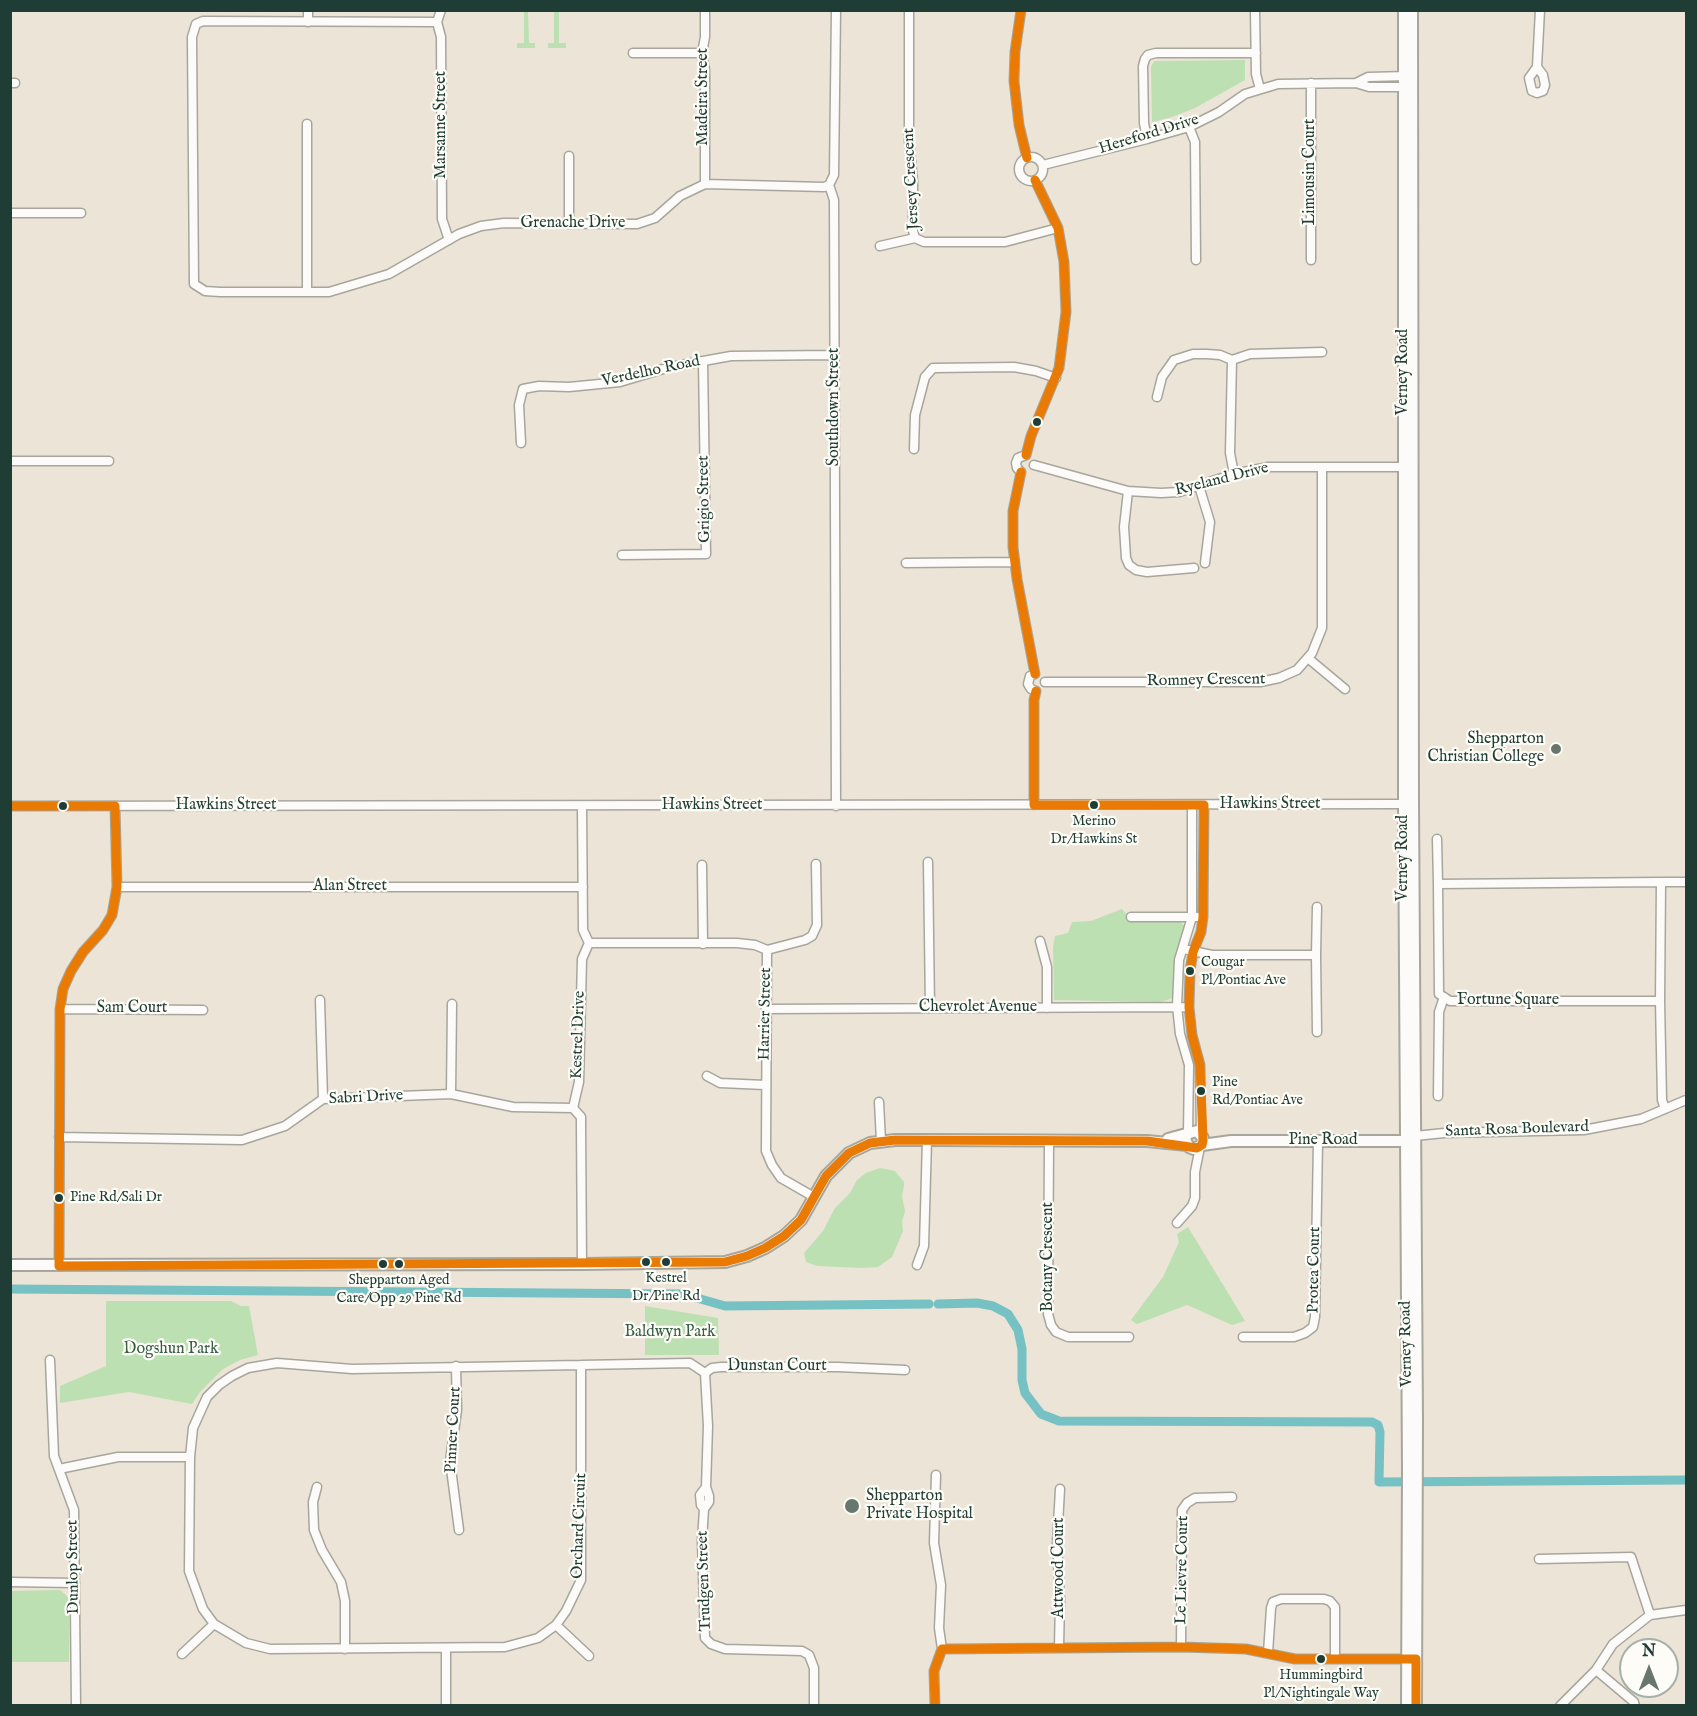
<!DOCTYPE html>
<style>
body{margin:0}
#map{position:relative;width:1697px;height:1716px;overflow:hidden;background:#ece4d6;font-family:"IM FELL English",serif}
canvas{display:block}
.frame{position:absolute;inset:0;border:12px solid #1f3d34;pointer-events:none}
.north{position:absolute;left:1619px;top:1638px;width:60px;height:60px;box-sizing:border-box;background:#fdfcf7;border:2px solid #a4b0a9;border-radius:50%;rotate:0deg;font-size:16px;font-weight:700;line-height:24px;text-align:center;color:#1f3d34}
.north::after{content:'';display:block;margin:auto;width:21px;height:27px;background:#67776d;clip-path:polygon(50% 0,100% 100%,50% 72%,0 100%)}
</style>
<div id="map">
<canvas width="1697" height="1716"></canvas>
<div class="frame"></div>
<div class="north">N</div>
</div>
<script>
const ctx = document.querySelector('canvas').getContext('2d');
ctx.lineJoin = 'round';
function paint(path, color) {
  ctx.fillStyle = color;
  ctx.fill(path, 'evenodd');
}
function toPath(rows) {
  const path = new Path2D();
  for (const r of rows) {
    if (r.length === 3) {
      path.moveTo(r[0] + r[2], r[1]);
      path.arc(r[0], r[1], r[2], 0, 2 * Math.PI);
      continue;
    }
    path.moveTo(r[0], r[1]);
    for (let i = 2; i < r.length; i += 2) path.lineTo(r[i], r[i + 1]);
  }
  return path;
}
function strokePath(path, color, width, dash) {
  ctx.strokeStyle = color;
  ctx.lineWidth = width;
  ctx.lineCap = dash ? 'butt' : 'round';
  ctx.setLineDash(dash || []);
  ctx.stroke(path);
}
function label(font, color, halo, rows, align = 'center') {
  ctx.font = font + ' "IM FELL English",serif';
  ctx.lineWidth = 4.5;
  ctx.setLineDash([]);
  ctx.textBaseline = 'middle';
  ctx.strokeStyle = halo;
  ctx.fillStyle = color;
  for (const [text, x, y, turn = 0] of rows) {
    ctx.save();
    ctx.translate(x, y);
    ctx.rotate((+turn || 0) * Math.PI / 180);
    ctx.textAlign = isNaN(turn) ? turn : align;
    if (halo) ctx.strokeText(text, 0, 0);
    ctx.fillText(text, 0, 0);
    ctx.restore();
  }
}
paint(toPath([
 [524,11,528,11,529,43,535,43,535,48,517,48,517,43,524,43],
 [554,11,559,11,559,43,566,43,566,48,548,48,548,43,554,43],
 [1245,60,1245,80,1195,108,1172,117,1152,122,1151,67,1154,61],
 [1122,909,1131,920,1179,921,1187,928,1176,958,1175,985,1172,998,1161,1002,1054,1000,1053,947,1055,936,1068,933,1072,922,1091,921],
 [880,1168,895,1171,904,1182,904,1186,902,1196,905,1211,902,1222,903,1231,892,1257,878,1267,862,1268,817,1266,806,1262,804,1253,823,1231,835,1208,850,1193,857,1180,866,1173],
 [1188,1227,1245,1321,1232,1325,1187,1305,1137,1324,1131,1320,1163,1277,1179,1242,1177,1234],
 [106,1301,231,1301,241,1306,249,1306,258,1355,240,1360,223,1369,200,1392,192,1404,129,1392,60,1403,60,1386,106,1366],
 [645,1306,718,1318,719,1355,645,1355],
 [60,1590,69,1598,69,1662,11,1662,11,1591]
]), '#bde0b2');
strokePath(toPath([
 [10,1289,683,1294,725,1306,929,1304],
 [938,1304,977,1303,993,1306,1008,1314,1018,1330,1022,1349,1022,1380,1025,1393,1041,1414,1059,1421,1372,1422,1378,1425,1380,1432,1379,1482,1686,1480]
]), '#75c1c4', 9);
const minor = toPath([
 [308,10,308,22],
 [441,10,437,22,441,37,442,219,449,240],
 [836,10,834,175,829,185,834,200,836,806],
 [909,10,909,140,913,181,913,231,915,238,924,242,1005,242,1058,228],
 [1021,10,1015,52,1014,81,1019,125,1027,158],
 [1255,10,1256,74,1260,89],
 [437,22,203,21,196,24,192,37,194,284,205,291,220,292,329,292,389,274,459,234,481,226,504,223,637,224,655,218,680,196,705,184,824,187,829,185],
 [633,53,702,53],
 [1537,67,1529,78,1532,91,1537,93,1543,91,1545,85,1543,75,1537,67,1540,10],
 [10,83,15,83],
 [1311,83,1311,260],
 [1356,83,1368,77,1408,76],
 [307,124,307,292],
 [1189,127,1195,142,1196,260],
 [1147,139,1144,123,1143,66,1145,59,1148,55,1156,53,1256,53],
 [1031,169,12],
 [1043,165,1147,139,1189,127,1219,112,1245,94,1278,84,1356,83,1369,87,1410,87],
 [705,184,705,70,702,53,705,37,705,10],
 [10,213,81,213],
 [569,224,569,156],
 [880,246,915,238],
 [1157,397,1162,377,1174,360,1193,354,1207,354,1220,355,1232,360],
 [521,443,519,405,523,389,539,386,569,387,620,382,670,367,731,356,834,355],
 [914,449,915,415,925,377,933,368,1014,367,1036,371,1056,378],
 [1026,455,1031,436,1059,368,1066,312,1064,262,1058,228,1035,180],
 [10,461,109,461],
 [1034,465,1128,491,1161,493,1179,492,1234,474,1268,467,1410,467],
 [1021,472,1013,511,1013,547,1017,579,1035,674],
 [1021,472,1017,468,1016,463,1018,458,1026,455],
 [1234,474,1230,453,1232,360,1250,354,1322,352],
 [1199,486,1210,522,1205,563],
 [1128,491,1124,527,1126,558,1129,565,1136,570,1147,572,1194,568],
 [622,555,706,554,703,361],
 [906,563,1014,562],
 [1309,659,1345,689],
 [1035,674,1030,676,1028,684,1031,689,1036,691],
 [1045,682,1260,682,1279,678,1297,670,1312,653,1322,628,1322,467],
 [1034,805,1034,700,1036,691],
 [10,806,1408,804],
 [582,806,583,930,589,943,582,959,579,1082,573,1108,581,1117,581,1125,582,1264],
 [1437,839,1438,884],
 [928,862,930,1008],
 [702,865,703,944],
 [117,887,583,887],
 [1131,917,1197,917],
 [1040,941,1047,967,1047,1008],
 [589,943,737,943,755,945,767,950,766,1151,772,1165,781,1178,814,1197],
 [767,950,805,940,812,936,817,925,816,864],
 [1188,950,1212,955,1316,955,1317,907],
 [1316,955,1317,1032],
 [320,1000,323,1099],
 [1660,1001,1450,1001,1439,994,1438,884,1661,882],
 [60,1009,203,1010],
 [766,1009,1189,1007],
 [707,1076,720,1083,765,1085],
 [451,1094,452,1004],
 [1438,1096,1439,1012,1444,997],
 [879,1102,881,1141],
 [1665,1109,1662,1100,1660,1001,1661,882,1686,882],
 [1188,1134,1189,1065,1180,1034,1177,1006,1179,960,1192,917,1192,805],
 [1201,1134,1200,1065,1192,1035,1189,1007,1190,971,1193,952,1201,932,1203,917,1204,805],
 [1415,1136,1444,1133,1584,1130,1641,1119,1686,1100],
 [59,1137,242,1140,285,1126,323,1099,451,1094,513,1107,573,1108],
 [1049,1142,1048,1314,1051,1325,1056,1332,1068,1337,1129,1337],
 [1177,1223,1192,1206,1195,1198,1195,1172,1200,1147],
 [917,1265,924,1246,927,1140],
 [59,1266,60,1009,63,989,71,971,83,952,103,930,112,915,117,887,115,806],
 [1243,1337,1294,1337,1305,1333,1313,1327,1315,1317,1318,1141],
 [50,1360,54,1456,74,1510,76,1706],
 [277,1363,352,1369,581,1365,581,1580,566,1611,556,1625,538,1638,505,1647,270,1649,246,1643,214,1624,203,1609,189,1571,190,1457,193,1428,207,1397,219,1385,232,1376,248,1368,277,1363],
 [581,1365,690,1363,705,1373],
 [456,1366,457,1410,450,1461,459,1530],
 [705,1373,708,1426,706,1487,709,1496,709,1502,704,1509,702,1540,705,1638,711,1644,725,1649,802,1651,809,1655,814,1668,814,1706],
 [705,1373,712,1368,721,1367,838,1367,905,1370],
 [59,1469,118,1457,190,1457],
 [317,1487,313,1502,314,1530,322,1550,341,1582,345,1601,345,1649],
 [704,1509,701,1505,700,1495,706,1487],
 [1539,1559,1631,1557,1650,1615],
 [10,1582,75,1583],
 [556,1625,589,1656],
 [1059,1647,1060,1600,1057,1543,1060,1489],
 [1181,1647,1182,1510,1187,1503,1195,1498,1232,1497],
 [446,1648,446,1706],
 [942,1649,1181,1647,1246,1649,1295,1659,1411,1659],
 [1268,1653,1271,1608,1273,1602,1281,1599,1324,1599,1330,1601,1335,1607,1335,1659],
 [182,1654,214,1624],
 [1596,1670,1634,1702,1635,1706],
 [935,1706,934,1671,942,1649,939,1628,941,1585,934,1543,936,1475],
 [1560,1706,1596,1670,1613,1644,1650,1615,1686,1610]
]);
const tertiary = toPath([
 [1404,10,1404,805,1408,1470,1407,1706],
 [1412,10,1413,804,1417,1420,1416,1706],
 [1168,1139,1197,1131,1203,1138,1202,1145,1194,1149,1189,1147,1185,1140,1187,1134],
 [1202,1145,1231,1141,1412,1141],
 [10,1265,582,1264,725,1262,747,1256,765,1248,784,1236,801,1220,826,1176,849,1153,870,1143,895,1140,927,1140,1147,1141,1187,1145]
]);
strokePath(minor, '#a7a69d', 11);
strokePath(tertiary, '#a7a69d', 14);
strokePath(minor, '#fcfbf9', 8);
strokePath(tertiary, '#fcfbf9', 10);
strokePath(toPath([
 [1021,10,1015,52,1014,81,1019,125,1027,158],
 [1026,455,1031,436,1059,368,1066,312,1064,262,1058,228,1035,180],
 [1021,472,1013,511,1013,547,1017,579,1035,674],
 [1034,805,1034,700,1036,691],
 [10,806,115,806],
 [59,1266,725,1262,747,1256,765,1248,784,1236,801,1220,826,1176,849,1153,870,1143,895,1140,1147,1141,1197,1148,1202,1145,1203,1140,1200,1065,1192,1035,1189,1007,1190,971,1193,952,1201,932,1203,917,1204,805,1034,805],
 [59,1266,60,1009,63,989,71,971,83,952,103,930,112,915,117,887,115,806],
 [942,1649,1181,1647,1246,1649,1295,1659,1416,1659,1416,1706],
 [935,1706,934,1671,942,1649]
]), '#e97b05', 9);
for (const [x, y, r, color] of [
 [1037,422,5,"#1f3d34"],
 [1556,749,6,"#67776d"],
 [1094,805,5,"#1f3d34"],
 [63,806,5,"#1f3d34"],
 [1190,971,5,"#1f3d34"],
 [1201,1091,5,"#1f3d34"],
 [59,1198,5,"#1f3d34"],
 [646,1262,5,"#1f3d34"],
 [666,1262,5,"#1f3d34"],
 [383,1264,5,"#1f3d34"],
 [399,1264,5,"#1f3d34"],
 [852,1506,8,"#67776d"],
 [1321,1659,5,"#1f3d34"]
]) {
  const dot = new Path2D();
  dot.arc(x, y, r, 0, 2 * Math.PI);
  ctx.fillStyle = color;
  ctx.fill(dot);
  strokePath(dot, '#fdfcf7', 2);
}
label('14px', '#1f3d34', '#fdfcf7', [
 ["Merino",1094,822],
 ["Dr/Hawkins St",1094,840],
 ["Cougar",1201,963,"left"],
 ["Pl/Pontiac Ave",1201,981,"left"],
 ["Pine",1212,1083,"left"],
 ["Rd/Pontiac Ave",1212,1101,"left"],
 ["Pine Rd/Sali Dr",70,1198,"left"],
 ["Kestrel",666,1279],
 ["Dr/Pine Rd",666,1297],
 ["Shepparton Aged",399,1281],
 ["Care/Opp 29 Pine Rd",399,1299],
 ["Hummingbird",1321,1676],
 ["Pl/Nightingale Way",1321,1694]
]);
label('16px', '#1f3d34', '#fdfcf7', [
 ["Madeira Street",704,97,-90],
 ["Marsanne Street",442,125,-90],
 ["Hereford Drive",1149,135,-17],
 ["Limousin Court",1311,172,-90],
 ["Jersey Crescent",912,179,-93],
 ["Grenache Drive",573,224],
 ["Verdelho Road",651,372,-12],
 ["Verney Road",1404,372,-90],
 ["Southdown Street",835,407,-90],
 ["Ryeland Drive",1222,480,-14],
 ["Grigio Street",705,499,-91],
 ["Romney Crescent",1206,681,-1],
 ["Hawkins Street",1270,805],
 ["Hawkins Street",226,806],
 ["Hawkins Street",712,806],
 ["Verney Road",1404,858,-90],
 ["Alan Street",350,887],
 ["Fortune Square",1508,1001],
 ["Chevrolet Avenue",978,1008],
 ["Sam Court",132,1009],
 ["Harrier Street",766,1014,-89],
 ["Kestrel Drive",579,1035,-88],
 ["Sabri Drive",366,1098,-3],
 ["Santa Rosa Boulevard",1517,1130,-2],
 ["Pine Road",1323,1141],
 ["Botany Crescent",1049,1257,-90],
 ["Protea Court",1315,1270,-89],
 ["Verney Road",1407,1344,-91],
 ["Dunstan Court",777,1367],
 ["Pinner Court",454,1430,-87],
 ["Orchard Circuit",580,1526,-88],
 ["Dunlop Street",74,1567,-91],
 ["Attwood Court",1060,1568,-90],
 ["Le Lievre Court",1183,1570,-89],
 ["Trudgen Street",705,1581,-92]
]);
label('16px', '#1f3d34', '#fdfcf7', [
 ["Shepparton",1544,740],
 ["Christian College",1544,758],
 ["Shepparton",866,1497,"left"],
 ["Private Hospital",866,1515,"left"]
], 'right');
label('16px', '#375d47', '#fdfcf7', [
 ["Baldwyn Park",670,1333],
 ["Dogshun Park",171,1350]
]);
</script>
